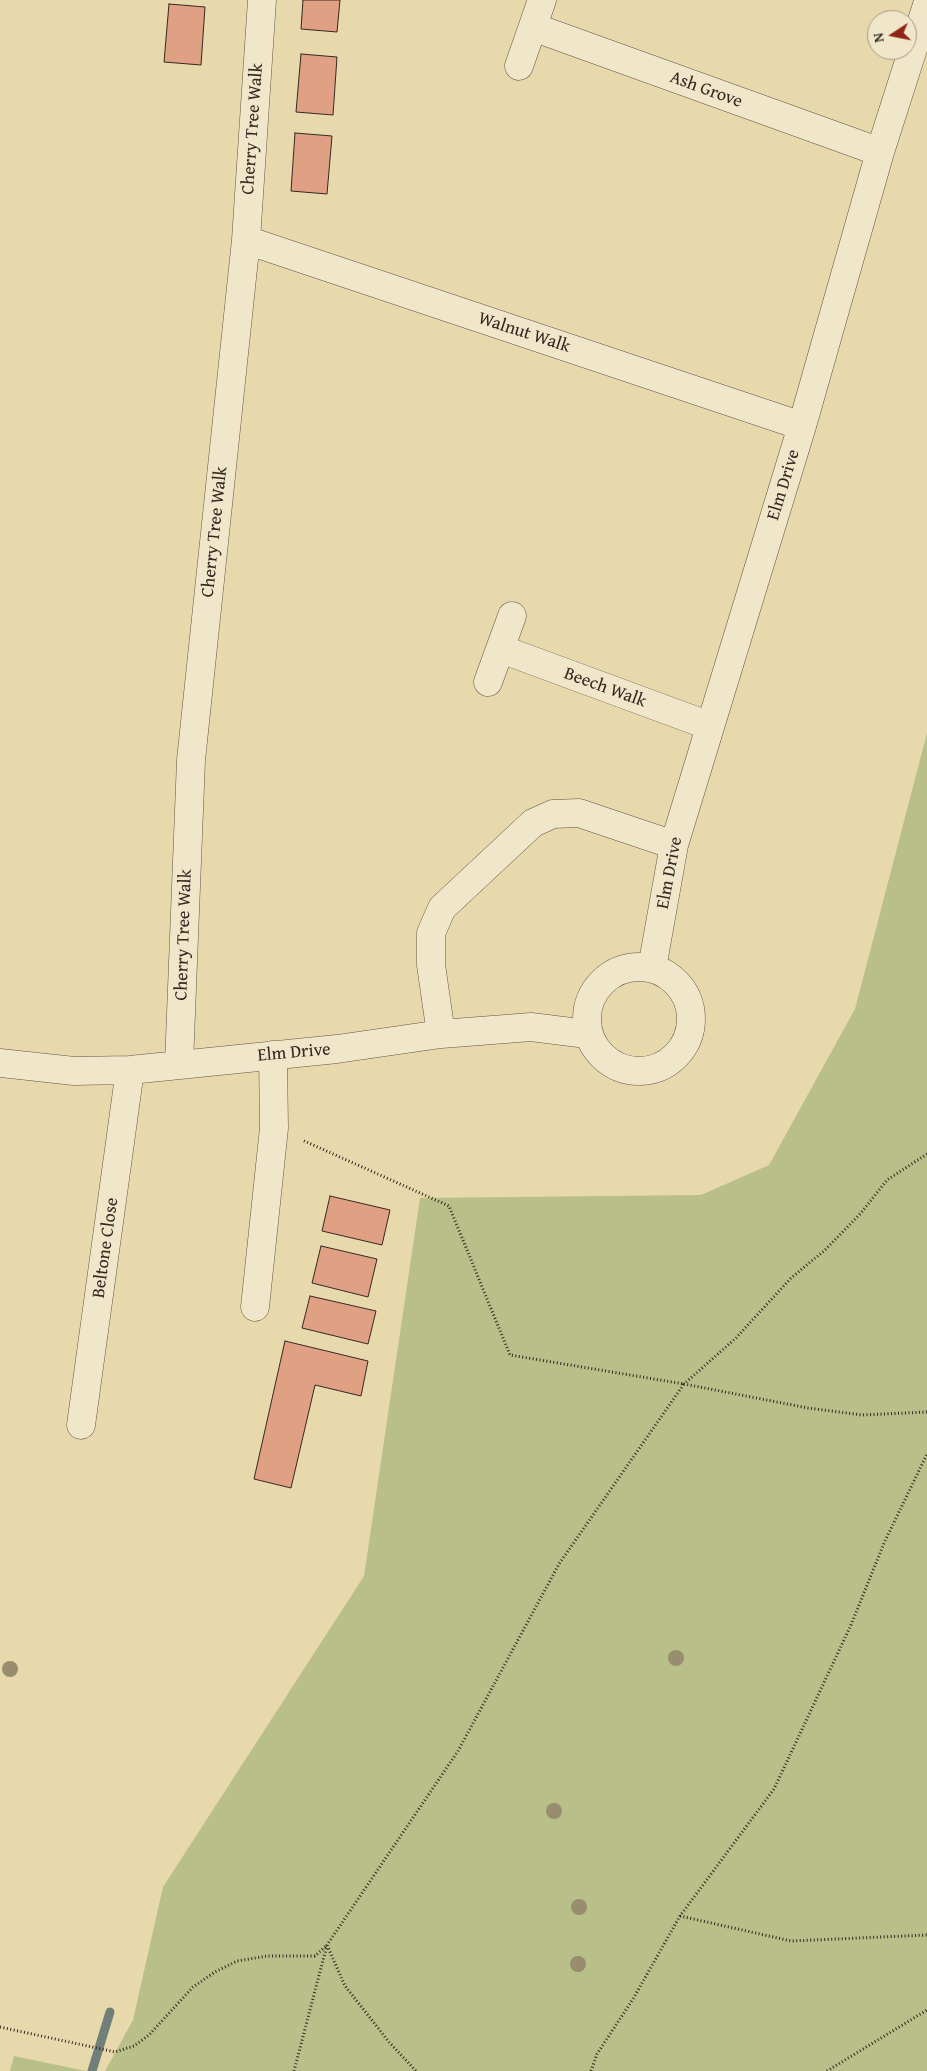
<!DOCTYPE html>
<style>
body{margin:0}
#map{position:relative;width:927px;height:2071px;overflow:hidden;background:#e8d9ac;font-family:"Gentium Book Plus",serif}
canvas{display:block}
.north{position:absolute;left:867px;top:10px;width:50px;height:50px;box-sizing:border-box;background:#f0e6c9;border:1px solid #a59a86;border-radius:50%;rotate:259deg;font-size:14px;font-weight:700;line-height:20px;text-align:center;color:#352822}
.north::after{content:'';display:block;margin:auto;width:18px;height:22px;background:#8f2418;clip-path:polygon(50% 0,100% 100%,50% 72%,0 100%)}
</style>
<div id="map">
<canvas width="927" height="2071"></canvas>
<div class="north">N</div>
</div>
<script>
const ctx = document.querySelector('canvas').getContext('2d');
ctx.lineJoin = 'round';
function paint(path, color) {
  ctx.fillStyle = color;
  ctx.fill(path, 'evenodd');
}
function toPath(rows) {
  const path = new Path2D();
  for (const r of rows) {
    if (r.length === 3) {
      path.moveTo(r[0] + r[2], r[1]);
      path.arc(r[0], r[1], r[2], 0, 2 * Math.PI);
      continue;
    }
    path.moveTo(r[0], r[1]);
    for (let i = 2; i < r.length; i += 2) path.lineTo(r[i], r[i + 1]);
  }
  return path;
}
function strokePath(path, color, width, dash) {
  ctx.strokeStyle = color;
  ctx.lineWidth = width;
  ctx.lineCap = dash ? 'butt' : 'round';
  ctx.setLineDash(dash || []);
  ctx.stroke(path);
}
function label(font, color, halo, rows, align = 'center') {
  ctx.font = font + ' "Gentium Book Plus",serif';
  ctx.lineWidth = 4.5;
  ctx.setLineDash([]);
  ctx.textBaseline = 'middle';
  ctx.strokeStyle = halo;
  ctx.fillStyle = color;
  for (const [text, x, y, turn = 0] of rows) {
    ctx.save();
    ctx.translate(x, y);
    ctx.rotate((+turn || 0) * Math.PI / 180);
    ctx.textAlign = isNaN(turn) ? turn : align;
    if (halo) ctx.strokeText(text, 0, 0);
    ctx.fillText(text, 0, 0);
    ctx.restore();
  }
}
paint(toPath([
 [927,733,927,2071,105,2071,133,2020,163,1887,364,1576,420,1198,701,1195,769,1165,855,1009],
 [14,2056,86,2071,10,2071]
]), '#b8bf88');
strokePath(toPath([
 [92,2071,110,2012]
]), '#707f78', 9);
const building = toPath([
 [303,0,340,0,337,32,301,29,303,0],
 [169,4,205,7,201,65,164,62,169,4],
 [301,54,337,57,333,115,296,112,301,54],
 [295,133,332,136,327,194,291,191,295,133],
 [330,1196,390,1210,382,1245,322,1231,330,1196],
 [321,1246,377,1259,368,1297,312,1283,321,1246],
 [310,1296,376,1311,368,1344,302,1328,310,1296],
 [285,1341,368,1361,361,1396,315,1385,291,1488,254,1479,285,1341]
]);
paint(building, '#e0a083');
strokePath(building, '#352822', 1);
const minor = toPath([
 [533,27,880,152],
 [519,66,542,0],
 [246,240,802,426],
 [501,649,710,726],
 [488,682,512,616],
 [639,1019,52],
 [652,968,674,845,802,426,880,152,927,5],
 [441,1034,431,965,431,933,442,908,533,823,553,814,579,813,674,845],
 [0,1063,74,1071,130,1070,337,1049,441,1034,531,1027,587,1034],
 [179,1064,191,760,246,240,262,0],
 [255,1307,274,1128,273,1055],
 [81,1425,130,1070]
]);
strokePath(minor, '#625444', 29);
strokePath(toPath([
 [927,1154,887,1180,861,1213,825,1250,791,1278,736,1338,684,1384,808,1408,862,1415,927,1412],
 [680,1916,791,1941,927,1935],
 [0,2027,115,2052,134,2046,149,2035,193,1987,215,1972,237,1961,267,1956,315,1956,327,1945,345,1986,389,2042,416,2071],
 [294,2071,327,1945,458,1751,559,1564,684,1384,510,1355,449,1206,302,1140],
 [591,2071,597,2054,633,1999,680,1916,774,1789,851,1625,884,1543,927,1454],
 [827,2071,927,2010]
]), '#352822', 3, [1, 2.5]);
strokePath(minor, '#f0e6c9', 28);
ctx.fillStyle = '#988d6e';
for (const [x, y] of [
 [676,1658],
 [10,1669],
 [554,1811],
 [579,1907],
 [578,1964]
]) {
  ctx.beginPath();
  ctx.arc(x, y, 8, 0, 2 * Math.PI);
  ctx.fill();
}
label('18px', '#352822', '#f0e6c9', [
 ["Ash Grove",706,90,20],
 ["Cherry Tree Walk",253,129,-86],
 ["Walnut Walk",524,333,18],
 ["Elm Drive",784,485,-73],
 ["Cherry Tree Walk",215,532,-84],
 ["Beech Walk",605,688,20],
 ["Elm Drive",670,873,-79],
 ["Cherry Tree Walk",184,935,-88],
 ["Elm Drive",294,1053,-5],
 ["Beltone Close",106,1248,-82]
]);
</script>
